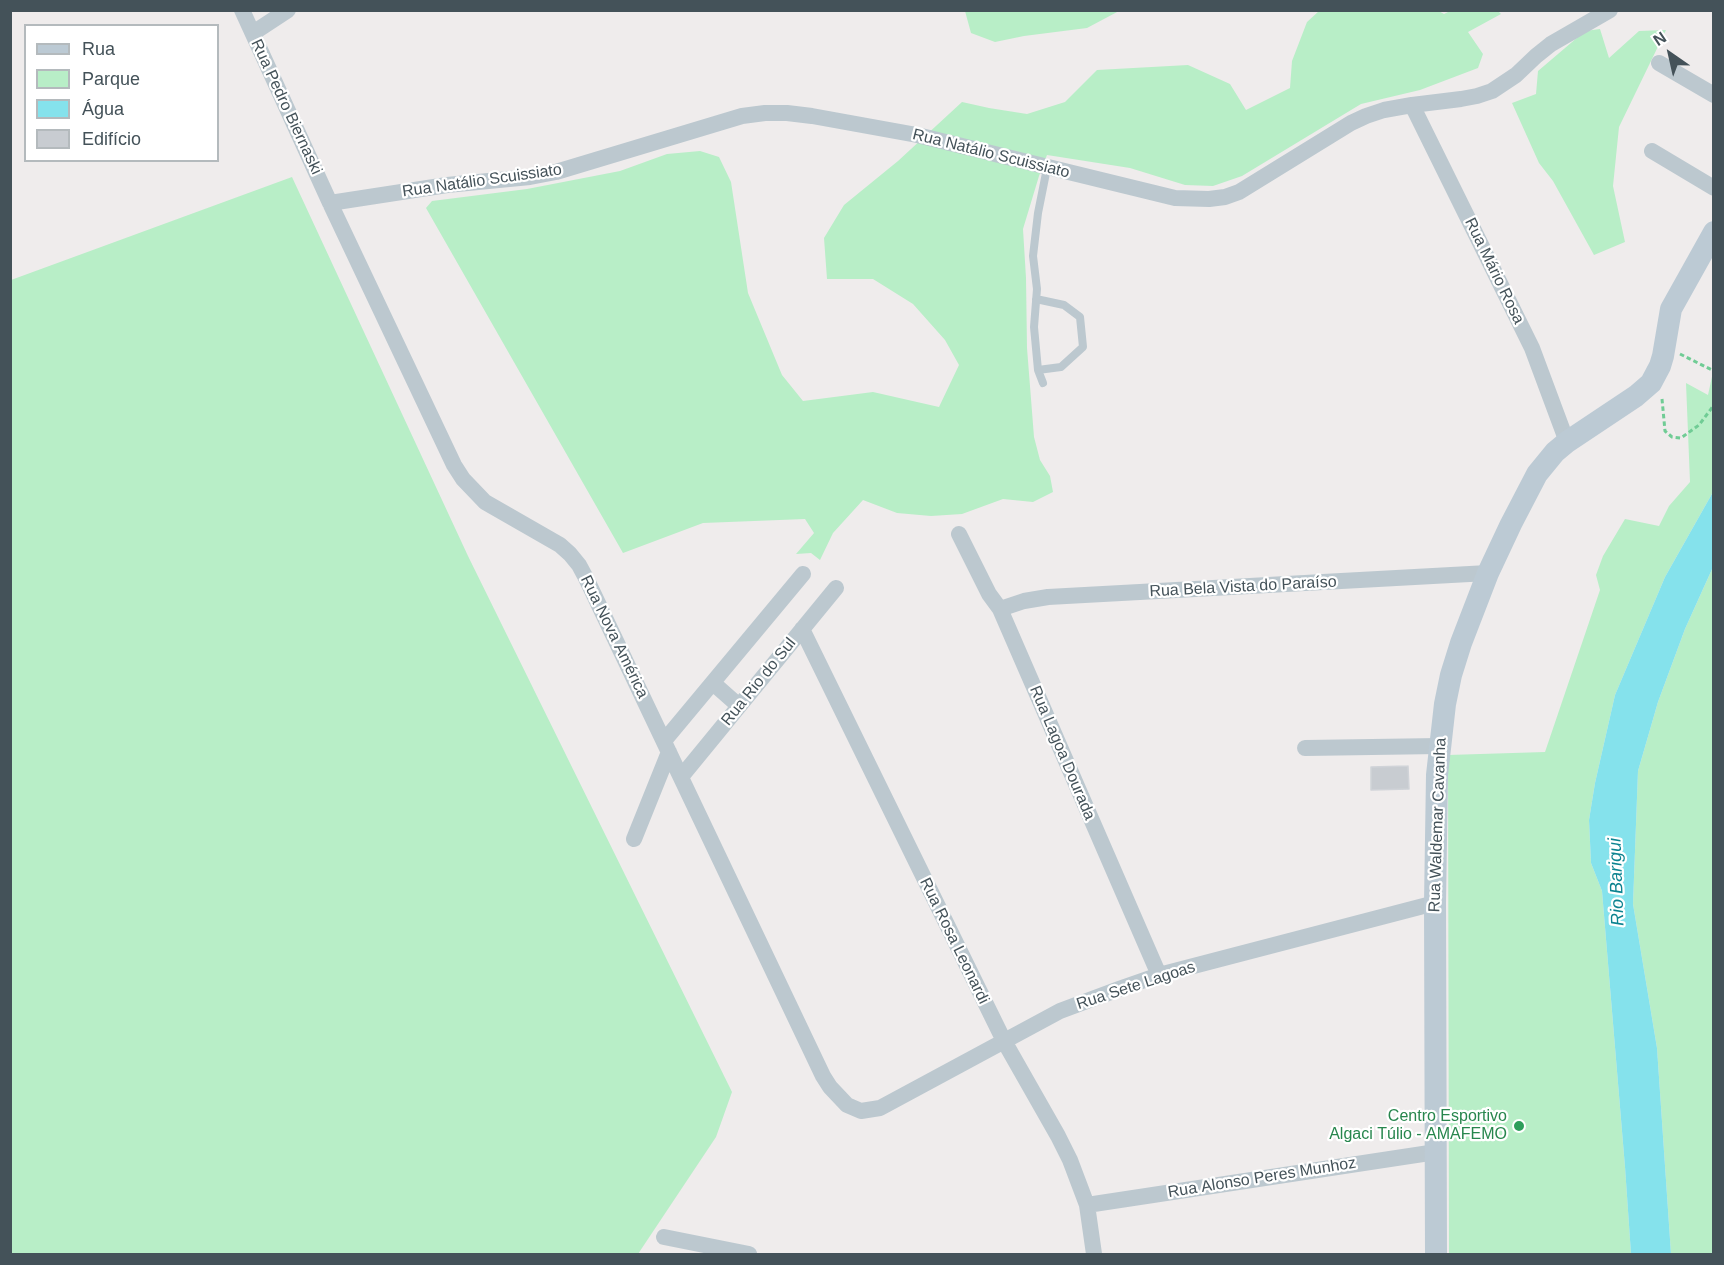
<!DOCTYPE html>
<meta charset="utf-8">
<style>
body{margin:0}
#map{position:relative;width:1724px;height:1265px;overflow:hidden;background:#efecec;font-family:Helvetica,sans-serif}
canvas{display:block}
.frame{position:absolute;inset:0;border:12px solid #445259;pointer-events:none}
.legend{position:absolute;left:24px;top:24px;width:195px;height:138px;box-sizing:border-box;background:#fff;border:2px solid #b4babd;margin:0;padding:8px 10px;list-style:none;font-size:18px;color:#445259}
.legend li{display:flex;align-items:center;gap:12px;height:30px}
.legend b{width:30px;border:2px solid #b4babd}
.north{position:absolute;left:1640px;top:24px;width:60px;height:60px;-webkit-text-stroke:4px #fff;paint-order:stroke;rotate:326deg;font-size:16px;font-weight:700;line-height:24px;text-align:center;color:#445259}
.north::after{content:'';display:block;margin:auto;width:21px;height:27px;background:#445259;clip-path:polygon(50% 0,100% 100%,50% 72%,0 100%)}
</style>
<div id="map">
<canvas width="1724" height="1265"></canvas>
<div class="frame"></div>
<ul class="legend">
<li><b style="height:8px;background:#bccad4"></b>Rua</li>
<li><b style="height:16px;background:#b8eec7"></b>Parque</li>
<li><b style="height:16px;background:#85e2ec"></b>Água</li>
<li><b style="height:16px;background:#c8ccd1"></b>Edifício</li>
</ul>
<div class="north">N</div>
</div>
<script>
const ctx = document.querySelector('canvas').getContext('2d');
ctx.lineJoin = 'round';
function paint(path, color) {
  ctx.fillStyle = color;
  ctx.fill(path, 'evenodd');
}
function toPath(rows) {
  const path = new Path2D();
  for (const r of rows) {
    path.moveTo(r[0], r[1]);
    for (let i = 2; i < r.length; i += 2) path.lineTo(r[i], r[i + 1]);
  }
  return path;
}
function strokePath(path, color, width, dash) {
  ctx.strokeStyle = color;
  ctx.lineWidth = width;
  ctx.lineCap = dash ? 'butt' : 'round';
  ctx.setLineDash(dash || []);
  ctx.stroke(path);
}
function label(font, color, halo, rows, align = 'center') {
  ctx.font = font + ' Helvetica,sans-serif';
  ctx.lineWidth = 4.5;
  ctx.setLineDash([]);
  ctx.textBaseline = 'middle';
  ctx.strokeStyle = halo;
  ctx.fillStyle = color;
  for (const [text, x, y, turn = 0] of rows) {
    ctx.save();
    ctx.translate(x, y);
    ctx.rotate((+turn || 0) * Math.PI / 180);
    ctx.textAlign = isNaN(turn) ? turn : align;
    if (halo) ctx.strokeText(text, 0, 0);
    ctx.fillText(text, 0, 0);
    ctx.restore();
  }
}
paint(toPath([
 [1437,10,1444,14,1450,11,1497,10,1501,14,1468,32,1483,54,1478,68,1420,90,1361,104,1242,176,1213,186,1185,185,1130,168,1047,155,1039,176,1023,229,1026,278,1027,348,1034,437,1040,460,1050,476,1053,492,1033,502,1003,499,962,514,931,516,897,513,863,500,833,533,820,560,811,553,796,554,814,533,805,519,703,523,623,553,426,208,432,201,527,189,620,171,667,154,700,151,719,157,731,182,748,293,782,375,803,401,873,392,939,407,959,365,945,340,913,304,873,279,827,279,824,238,844,205,898,161,962,102,989,108,1027,114,1065,102,1097,70,1188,65,1230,84,1246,110,1290,88,1292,61,1307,22,1319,11],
 [965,11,965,10,1119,11,1087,28,1024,36,995,42,971,33],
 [1600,29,1609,58,1639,31,1666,30,1619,127,1613,186,1625,242,1594,255,1553,181,1539,163,1512,103,1536,94,1538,71,1585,31],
 [292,177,468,556,732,1092,716,1137,638,1254,11,1254,11,280],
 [1713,372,1713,492,1665,577,1615,695,1595,783,1589,820,1591,863,1602,891,1625,1167,1631,1254,1449,1254,1448,755,1545,752,1600,590,1596,575,1603,556,1625,519,1659,526,1669,506,1690,482,1686,383,1708,395],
 [1713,567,1713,1254,1671,1254,1657,1048,1633,904,1638,771,1658,702,1685,629]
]), '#b8eec7');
paint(toPath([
 [1713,492,1713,567,1685,629,1658,702,1638,771,1633,904,1657,1048,1671,1254,1631,1254,1625,1167,1602,891,1591,863,1589,820,1595,783,1615,695,1665,577]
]), '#85e2ec');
const building = toPath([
 [1408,766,1409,789,1371,790,1371,767,1408,766]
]);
paint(building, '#c8ccd1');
strokePath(building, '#d0d3d8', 1.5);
strokePath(toPath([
 [1680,354,1714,371],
 [1662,399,1665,431,1672,437,1681,438,1699,425,1714,405]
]), '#70cc95', 3, [4.5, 3]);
strokePath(toPath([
 [1036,299,1064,305,1080,317,1083,347,1061,367,1038,370],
 [1043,383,1038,370,1034,327,1037,289,1033,256,1038,213,1047,168]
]), '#bcc8cf', 8);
strokePath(toPath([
 [242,10,330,203,454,465,463,479,485,502,560,545,570,554,579,565,586,578,823,1076,830,1087,847,1105,861,1111,880,1108,1060,1011,1119,989,1159,975,1435,903],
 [253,33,288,10],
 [1659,63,1714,95],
 [1412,105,1532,348,1567,442],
 [1652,151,1714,188],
 [330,203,447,185,530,177,556,172,742,116,765,113,787,113,812,116,917,135,1175,198,1209,199,1225,197,1239,192,1351,123,1366,116,1384,110,1412,105,1461,99,1477,96,1492,91,1516,75,1536,56,1551,44,1610,10],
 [959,534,989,594,1000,609,1159,975],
 [1000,609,1024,601,1048,597,1488,573],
 [802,629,1004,1041,1058,1136,1070,1160,1087,1205,1094,1254],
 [713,683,739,706],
 [664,741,803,574],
 [1305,748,1439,746],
 [681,777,836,588],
 [634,839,669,752],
 [1087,1205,1436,1152],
 [664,1237,749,1254]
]), '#bcc8cf', 16);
strokePath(toPath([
 [1436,1254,1435,903,1437,775,1445,704,1451,675,1461,643,1488,573,1511,524,1537,474,1555,452,1567,442,1636,396,1651,383,1660,366,1663,356,1671,309,1714,232]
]), '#bccad4', 22);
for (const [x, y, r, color] of [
 [1519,1126,6,"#2e9e5b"]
]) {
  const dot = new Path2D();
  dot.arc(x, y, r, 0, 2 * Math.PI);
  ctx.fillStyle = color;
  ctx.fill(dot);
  strokePath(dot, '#fff', 2);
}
label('16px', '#445259', '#fff', [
 ["Rua Pedro Biernaski",286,107,65],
 ["Rua Natálio Scuissiato",991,154,14],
 ["Rua Natálio Scuissiato",482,181,-8],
 ["Rua Mário Rosa",1494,271,64],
 ["Rua Bela Vista do Paraíso",1243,587,-3],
 ["Rua Nova América",614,637,64],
 ["Rua Rio do Sul",759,682,-51],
 ["Rua Lagoa Dourada",1062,753,67],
 ["Rua Waldemar Cavanha",1438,825,-88],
 ["Rua Rosa Leonardi",954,941,64],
 ["Rua Sete Lagoas",1136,986,-18],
 ["Rua Alonso Peres Munhoz",1262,1178,-9]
]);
label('16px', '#27864d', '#fff', [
 ["Centro Esportivo",1507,1117],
 ["Algaci Túlio - AMAFEMO",1507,1135]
], 'right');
label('italic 18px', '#0c8390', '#fff', [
 ["Rio Barigui",1617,882,-92]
]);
</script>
